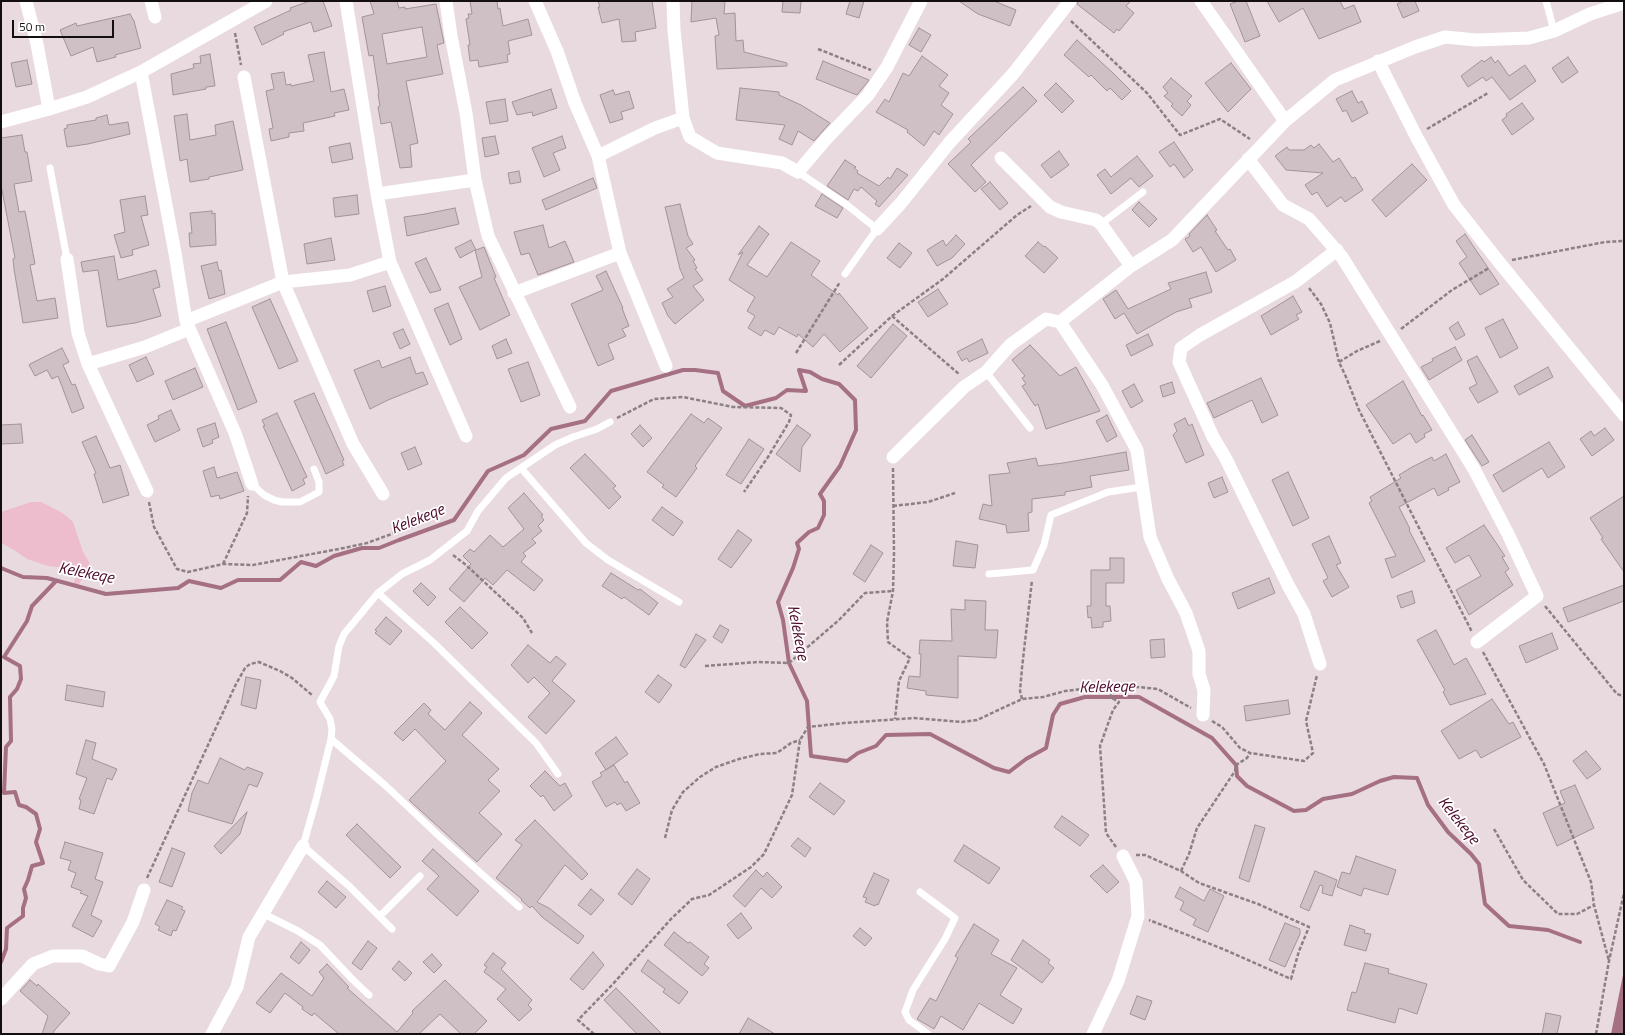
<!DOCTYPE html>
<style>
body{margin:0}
#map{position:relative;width:1625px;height:1035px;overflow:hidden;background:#e9dadf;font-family:"Titillium Web",sans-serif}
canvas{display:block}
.frame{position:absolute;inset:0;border:2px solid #130e10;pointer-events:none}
.scale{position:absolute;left:12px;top:20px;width:102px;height:18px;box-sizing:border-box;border:2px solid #130e10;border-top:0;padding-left:5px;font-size:12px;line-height:14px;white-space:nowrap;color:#130e10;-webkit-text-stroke:3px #fff;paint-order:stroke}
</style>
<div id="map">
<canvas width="1625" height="1035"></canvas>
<div class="frame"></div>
<div class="scale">50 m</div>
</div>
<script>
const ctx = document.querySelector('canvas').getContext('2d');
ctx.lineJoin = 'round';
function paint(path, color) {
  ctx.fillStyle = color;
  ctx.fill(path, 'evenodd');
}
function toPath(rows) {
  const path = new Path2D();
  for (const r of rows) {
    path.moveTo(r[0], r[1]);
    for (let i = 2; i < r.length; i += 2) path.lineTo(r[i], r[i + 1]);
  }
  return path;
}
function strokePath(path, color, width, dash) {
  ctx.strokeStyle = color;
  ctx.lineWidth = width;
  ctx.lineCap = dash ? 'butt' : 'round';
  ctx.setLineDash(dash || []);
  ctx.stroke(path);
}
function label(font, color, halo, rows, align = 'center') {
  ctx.font = font + ' "Titillium Web",sans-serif';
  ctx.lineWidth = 3.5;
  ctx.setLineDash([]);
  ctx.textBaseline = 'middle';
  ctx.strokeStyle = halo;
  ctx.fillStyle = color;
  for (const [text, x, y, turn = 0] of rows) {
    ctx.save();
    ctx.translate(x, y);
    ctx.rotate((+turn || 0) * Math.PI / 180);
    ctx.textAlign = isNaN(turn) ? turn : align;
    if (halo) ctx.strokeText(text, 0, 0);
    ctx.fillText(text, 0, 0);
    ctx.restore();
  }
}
paint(toPath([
 [31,502,41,502,53,508,64,514,73,522,83,552,89,562,89,571,77,586,73,586,76,576,70,568,48,566,27,559,14,550,1,543,1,512]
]), '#edbccd');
paint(toPath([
 [1624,970,1624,1034,1611,1034]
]), '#a56f84');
strokePath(toPath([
 [1,568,23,577,47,578,106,594,178,588,189,581,221,588,238,580,280,580,301,562,316,566,334,556,362,548,379,548,399,540,454,520,488,471,524,455,551,429,585,421,611,391,683,370,695,370,718,373,723,391,745,406,776,398,787,390,806,391,799,370,810,372,822,379,839,384,855,400,856,430,840,466,820,494,824,501,824,515,818,528,809,532,797,543,799,549,793,568,778,602,783,620,789,663,807,701,811,756,847,761,858,753,876,746,886,735,930,734,994,768,1009,772,1026,759,1046,748,1053,715,1060,704,1085,697,1139,697,1212,738,1236,765,1237,776,1247,786,1294,811,1306,810,1323,799,1352,794,1380,781,1394,777,1417,778,1428,805,1448,832,1471,854,1479,864,1485,904,1509,926,1548,930,1580,942],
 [1,962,6,949,7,928,23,916,23,908,26,898,24,889,28,880,32,866,43,863,36,842,40,829,36,814,26,807,19,805,15,792,4,793,6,747,11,741,10,697,17,689,21,679,20,666,4,657,27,621,32,606,56,581]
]), '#a56f84', 4);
const building = toPath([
 [310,1,323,1,332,26,314,32,311,22,283,32,284,34,262,45,254,27,291,10,290,8,310,1],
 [370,1,397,1,399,8,405,7,405,9,436,4,444,43,437,45,443,74,406,81,418,143,410,145,412,167,400,168,391,122,381,124,378,107,380,106,378,94,379,94,373,55,369,56,362,17,374,14,370,1],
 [422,27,427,57,387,64,382,34,422,27],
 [470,1,497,1,498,9,500,8,503,26,528,19,532,35,508,41,510,54,507,55,508,62,479,67,478,60,470,61,468,45,470,45,466,19,469,18,468,14,472,14,470,1],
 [598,1,652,1,656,28,635,32,636,41,622,42,619,19,602,23,598,7,600,7,598,1],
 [692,1,725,1,724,14,735,13,736,41,743,40,744,52,787,63,787,66,717,69,715,36,719,35,716,18,691,22,692,1],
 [783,1,801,1,800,13,782,12,783,1],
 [850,1,864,1,859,18,846,14,850,1],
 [959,1,994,1,1016,10,1010,26,978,14,959,1],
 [1078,1,1131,1,1126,6,1134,13,1119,31,1117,29,1114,33,1077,4,1078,1],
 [1238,1,1246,1,1260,36,1245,42,1230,4,1238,1],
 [1267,1,1340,1,1344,9,1354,5,1361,22,1319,39,1303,8,1279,22,1267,1],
 [1403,1,1415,1,1419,11,1403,18,1397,4,1403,1],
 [130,14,134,21,141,48,115,55,116,57,97,62,93,47,71,56,60,30,76,23,77,26,130,14],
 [919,28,931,35,921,52,909,45,919,28],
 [1077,40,1113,73,1131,91,1122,100,1110,88,1107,91,1091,75,1089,77,1064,55,1077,40],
 [324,52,331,92,344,89,349,110,334,113,335,116,303,123,304,131,289,133,289,137,271,141,269,129,273,128,266,91,274,89,271,74,284,72,286,85,291,84,291,86,314,81,308,55,324,52],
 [210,54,215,86,206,87,206,89,173,95,171,74,194,68,193,64,201,63,200,56,210,54],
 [922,56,948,75,939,86,949,93,941,105,953,114,939,135,934,131,924,146,907,132,908,130,876,112,885,99,889,102,903,73,909,76,922,56],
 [1491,57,1495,63,1498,60,1509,76,1525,65,1536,81,1510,100,1492,77,1486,81,1483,77,1468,87,1461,76,1482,60,1484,62,1491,57],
 [1568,57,1578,72,1562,83,1552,68,1568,57],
 [27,60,32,84,16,87,11,63,27,60],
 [823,61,869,80,857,95,816,79,823,61],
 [1231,63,1251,89,1228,112,1205,83,1231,63],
 [1171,78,1192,96,1187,101,1191,105,1182,116,1171,106,1173,104,1164,96,1168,93,1163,87,1171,78],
 [1056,83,1074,101,1062,113,1044,95,1056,83],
 [1023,87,1037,101,971,165,986,182,975,192,948,164,971,142,968,139,1023,87],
 [740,88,779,92,779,95,801,105,830,123,814,141,798,131,792,145,779,139,785,125,736,120,740,88],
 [551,89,557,108,533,116,532,112,517,115,512,102,551,89],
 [613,90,615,95,629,91,634,108,621,112,623,119,610,123,600,95,613,90],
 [1352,91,1358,103,1362,101,1368,113,1352,122,1346,110,1343,112,1336,99,1352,91],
 [505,99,508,121,490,124,486,102,505,99],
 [1522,103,1534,119,1512,135,1502,120,1507,116,1506,114,1522,103],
 [187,114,190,140,216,135,215,125,233,121,243,170,209,177,209,179,190,182,187,159,180,161,174,116,187,114],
 [107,115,109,125,128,122,130,134,88,144,67,147,64,129,67,128,67,125,96,120,96,118,107,115],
 [22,135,25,152,27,152,32,181,14,184,19,212,25,211,35,264,30,265,37,301,55,298,58,318,23,323,14,269,13,259,15,258,1,185,1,138,22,135],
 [495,136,499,154,485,157,482,138,495,136],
 [562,136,566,148,553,153,560,170,544,177,532,148,562,136],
 [1174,142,1193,170,1184,178,1174,164,1170,167,1159,152,1174,142],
 [350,143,353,159,332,163,329,147,350,143],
 [1319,144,1333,162,1339,158,1352,178,1355,177,1363,190,1345,202,1341,197,1327,207,1317,192,1312,195,1305,185,1323,173,1286,170,1275,156,1287,147,1289,150,1304,150,1311,145,1314,148,1319,144],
 [1059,151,1069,165,1051,178,1041,165,1059,151],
 [1137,156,1153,176,1139,187,1131,178,1111,194,1097,175,1105,169,1111,177,1137,156],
 [845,160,856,167,854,168,858,171,857,173,879,186,888,177,890,179,897,168,908,175,879,207,875,204,877,201,861,187,858,191,854,189,848,200,827,186,845,160],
 [1412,164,1427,180,1386,217,1372,200,1412,164],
 [519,171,521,182,510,184,508,173,519,171],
 [593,178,597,188,546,210,542,200,593,178],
 [990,182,1008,203,1000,210,981,189,990,182],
 [822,194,843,208,837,218,815,206,822,194],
 [357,195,359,214,335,217,333,198,357,195],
 [145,196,148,215,141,216,149,245,132,250,133,255,121,258,114,235,125,232,120,200,145,196],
 [1139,202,1157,219,1149,227,1132,210,1139,202],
 [680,204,688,236,693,244,686,248,695,260,693,261,697,268,695,269,703,280,693,286,704,300,675,324,668,316,662,303,673,297,667,289,684,278,680,269,665,207,680,204],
 [455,208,459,224,407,236,404,217,425,214,455,208],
 [212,211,212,214,215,213,216,245,190,247,189,233,192,233,190,213,212,211],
 [1207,215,1217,230,1215,231,1228,250,1230,249,1236,260,1216,272,1201,247,1193,252,1185,239,1190,236,1189,234,1207,215],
 [543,225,549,248,565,241,574,262,538,275,529,253,521,255,514,232,543,225],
 [759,226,769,234,747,265,767,277,791,242,820,261,811,275,838,295,839,293,868,328,840,352,824,334,813,347,798,334,797,337,779,327,774,335,765,330,761,336,748,328,755,316,747,311,755,297,729,280,743,252,738,255,759,226],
 [1465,234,1499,284,1480,295,1459,263,1467,257,1456,241,1465,234],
 [956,235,965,244,952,258,937,266,927,250,943,240,946,246,956,235],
 [331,238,335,260,307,264,304,244,331,238],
 [471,240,476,250,484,247,496,277,494,278,510,315,480,330,459,287,482,277,475,250,460,258,455,248,471,240],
 [1038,242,1044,247,1045,246,1058,258,1044,273,1025,256,1038,242],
 [899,243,912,253,900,268,887,258,899,243],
 [114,256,118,280,156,270,160,287,153,289,161,316,135,323,107,327,98,270,83,272,81,262,114,256],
 [426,258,441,290,430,293,415,263,426,258],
 [217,262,219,271,221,270,225,294,209,299,201,266,217,262],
 [606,271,623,308,622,308,629,326,622,329,626,336,608,344,614,359,598,366,571,304,603,290,596,276,606,271],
 [1206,272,1212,292,1189,299,1192,307,1176,312,1137,334,1124,313,1115,319,1103,299,1116,290,1128,309,1171,289,1168,283,1206,272],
 [385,286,391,306,373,312,367,291,385,286],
 [938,289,948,304,928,317,918,302,938,289],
 [1293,296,1302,312,1296,315,1299,319,1271,335,1261,316,1293,296],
 [270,299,298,361,279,369,252,307,270,299],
 [448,303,462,339,450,345,434,309,448,303],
 [1503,319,1518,348,1500,358,1485,328,1503,319],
 [226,322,257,402,238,410,207,329,226,322],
 [1458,322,1465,335,1456,340,1449,328,1458,322],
 [893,324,907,336,871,378,857,366,893,324],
 [403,329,410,344,400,349,393,333,403,329],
 [1148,334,1153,345,1131,356,1126,345,1148,334],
 [506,339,512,353,497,359,492,346,506,339],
 [982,339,988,353,969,362,967,358,962,361,957,352,982,339],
 [1030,345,1060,376,1076,367,1100,411,1046,429,1038,404,1035,406,1022,386,1026,384,1022,378,1025,376,1012,360,1030,345],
 [1455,347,1462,360,1429,380,1421,367,1433,361,1432,359,1455,347],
 [62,348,69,362,63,365,72,385,75,384,84,408,72,413,58,376,52,379,47,370,35,376,29,365,30,364,62,348],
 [1477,356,1498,392,1478,403,1469,388,1477,384,1467,361,1477,356],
 [146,357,154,374,137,382,129,365,146,357],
 [410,357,416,374,423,372,428,384,388,400,370,409,354,370,379,360,382,368,410,357],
 [528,362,540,395,521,402,508,369,528,362],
 [1548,367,1553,377,1519,395,1514,386,1548,367],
 [195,368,203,387,173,400,165,381,195,368],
 [1261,378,1278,415,1262,423,1252,400,1214,418,1207,403,1261,378],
 [1403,381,1422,416,1423,415,1432,430,1424,434,1425,437,1416,443,1410,433,1393,444,1366,405,1403,381],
 [1172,382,1175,393,1163,397,1160,386,1172,382],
 [1134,384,1143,401,1131,408,1122,391,1134,384],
 [314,393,344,460,342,461,344,465,326,474,294,401,314,393],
 [171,410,180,430,155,442,147,425,159,419,158,416,171,410],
 [277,413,307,477,303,479,305,484,292,491,263,426,265,426,262,420,277,413],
 [691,414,704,423,708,418,722,428,695,466,697,468,676,497,662,487,664,485,647,472,691,414],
 [1107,415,1117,436,1107,442,1096,421,1107,415],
 [1185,418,1189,426,1192,424,1204,455,1186,463,1173,435,1177,431,1174,424,1185,418],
 [215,423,219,437,212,440,213,443,203,447,197,429,215,423],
 [21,424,23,443,1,444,1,425,21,424],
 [640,425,652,438,643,447,631,434,640,425],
 [797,425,811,435,802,447,800,472,776,454,797,425],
 [1605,428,1614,440,1592,456,1580,439,1591,431,1594,436,1605,428],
 [1472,435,1489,462,1482,466,1465,440,1472,435],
 [96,436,110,468,120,465,129,495,103,503,94,474,96,473,82,442,96,436],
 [749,439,764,449,741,484,726,475,749,439],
 [1549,442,1565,467,1548,478,1542,468,1503,492,1493,475,1549,442],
 [415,447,422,464,408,470,401,453,415,447],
 [1126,452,1129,470,1090,476,1092,487,1065,492,1065,495,1032,499,1032,512,1028,513,1029,531,1007,533,1006,525,979,519,983,504,992,506,989,475,1010,473,1007,463,1036,458,1038,466,1063,463,1126,452],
 [585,454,616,486,613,488,621,497,609,509,570,468,585,454],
 [1446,454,1460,482,1448,488,1449,490,1438,496,1434,488,1399,507,1410,529,1409,530,1425,561,1392,578,1385,559,1396,556,1369,503,1372,501,1370,497,1401,478,1399,475,1412,467,1432,457,1434,461,1446,454],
 [214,467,217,478,237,472,244,491,220,499,219,495,211,497,203,471,214,467],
 [1288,472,1309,518,1293,526,1272,480,1288,472],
 [1222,477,1228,492,1214,498,1208,483,1222,477],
 [524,493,543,515,541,516,544,520,538,526,542,531,532,539,536,543,523,553,526,556,521,562,543,580,534,591,507,570,493,585,485,578,464,602,449,589,471,564,463,556,470,549,474,552,490,535,503,547,524,529,508,508,524,493],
 [1624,496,1624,572,1601,539,1603,538,1590,518,1624,496],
 [662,507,683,522,673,536,652,520,662,507],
 [1484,525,1505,556,1502,557,1509,569,1505,572,1513,585,1469,615,1456,590,1481,576,1469,555,1455,563,1446,548,1484,525],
 [738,530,752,540,731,568,718,559,738,530],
 [1329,536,1341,563,1336,565,1349,587,1332,597,1323,581,1328,578,1312,544,1329,536],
 [956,541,978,545,975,568,953,566,956,541],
 [871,545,883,553,865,582,853,574,871,545],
 [1110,558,1124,558,1124,583,1106,583,1106,606,1110,606,1111,621,1103,622,1103,627,1092,628,1091,617,1088,618,1087,606,1091,606,1091,570,1110,570,1110,558],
 [611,573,638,590,640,589,658,603,649,615,624,597,622,599,602,586,611,573],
 [1269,578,1275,593,1238,609,1232,593,1269,578],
 [421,583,436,597,428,606,413,591,421,583],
 [1624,585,1624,601,1568,622,1563,608,1624,585],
 [1412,591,1415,603,1401,608,1397,596,1412,591],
 [965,600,986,601,985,630,998,630,996,658,958,656,958,698,926,695,926,691,907,688,909,676,920,677,921,654,919,654,920,640,952,641,951,609,965,610,965,600],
 [460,607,488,633,472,649,445,622,460,607],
 [386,617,402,631,390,645,375,633,377,631,375,630,386,617],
 [720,625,729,630,722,643,713,637,720,625],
 [1436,630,1454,665,1466,658,1486,694,1450,705,1443,692,1445,690,1417,640,1436,630],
 [1552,633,1558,649,1526,663,1519,646,1552,633],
 [696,634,706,640,685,668,680,665,696,634],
 [1164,639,1165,657,1151,658,1150,640,1164,639],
 [528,645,550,663,556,656,566,664,552,681,575,701,546,734,528,717,550,693,534,677,528,683,511,665,528,645],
 [658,675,672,685,659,703,645,692,658,675],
 [246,677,261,680,256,709,241,705,246,677],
 [67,685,105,692,103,707,65,700,67,685],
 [1492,699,1509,724,1513,722,1521,737,1481,758,1476,750,1459,759,1441,731,1492,699],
 [1288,700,1290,714,1246,721,1244,706,1288,700],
 [470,702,482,713,462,735,499,769,488,780,500,791,479,813,502,834,477,862,409,800,446,761,415,729,403,741,394,733,424,703,431,710,428,714,445,730,470,702],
 [616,737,628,754,606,770,595,753,616,737],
 [86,740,96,743,92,759,117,769,112,780,107,778,94,814,79,809,81,800,79,799,87,778,76,774,86,740],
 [1586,751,1601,769,1587,779,1573,761,1586,751],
 [220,758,245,770,247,767,263,773,257,787,249,784,232,824,188,811,192,793,198,780,208,784,220,758],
 [614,765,625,783,627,781,640,803,626,811,621,803,617,805,615,802,606,807,592,782,602,776,600,773,614,765],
 [545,771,560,786,565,783,572,796,554,811,543,795,541,797,530,786,545,771],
 [820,783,845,801,834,815,809,797,820,783],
 [1575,785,1594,828,1557,846,1543,813,1565,803,1560,791,1575,785],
 [247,812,240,834,221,854,214,846,247,812],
 [1062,816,1089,835,1080,846,1054,827,1062,816],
 [535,820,588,874,582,880,565,865,537,902,549,908,584,936,578,944,542,917,532,906,530,908,521,900,522,899,496,878,522,845,515,840,535,820],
 [357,824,401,867,390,878,346,835,357,824],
 [1255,825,1265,828,1249,882,1239,878,1255,825],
 [798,838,811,848,805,857,791,846,798,838],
 [65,842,103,853,95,879,103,882,91,915,102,921,93,937,72,926,88,896,80,893,82,891,71,887,76,873,68,870,71,861,60,858,65,842],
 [964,845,1000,868,989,884,954,861,964,845],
 [172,848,185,853,172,887,159,882,172,848],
 [433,849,479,891,457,916,427,889,439,876,422,861,433,849],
 [1356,856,1396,870,1388,895,1364,888,1361,896,1337,887,1342,872,1350,874,1356,856],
 [1103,865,1119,882,1107,893,1090,876,1103,865],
 [637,869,650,879,632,905,618,894,637,869],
 [756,870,763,877,767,872,782,887,772,898,761,888,745,907,733,896,756,870],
 [1315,871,1337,880,1332,896,1322,893,1323,886,1320,885,1309,911,1300,907,1315,871],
 [874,873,889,880,878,905,876,904,875,906,865,902,867,898,863,897,874,873],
 [327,881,346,897,336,908,318,892,327,881],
 [1180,887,1204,901,1210,889,1224,896,1208,932,1193,925,1196,919,1180,910,1184,902,1175,897,1180,887],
 [591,889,604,900,591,915,578,905,591,889],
 [167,900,183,907,181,909,185,911,176,931,173,930,171,936,158,930,160,927,155,924,167,900],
 [741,913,752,928,738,939,727,925,741,913],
 [1285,923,1300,929,1300,934,1285,967,1269,960,1285,923],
 [974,924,999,940,991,954,1017,968,1000,995,1022,1009,1013,1024,979,1003,963,1030,941,1016,934,1029,917,1019,930,998,936,1001,958,958,955,956,974,924],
 [1350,925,1365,930,1364,933,1371,934,1366,951,1344,945,1350,925],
 [860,928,872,938,865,946,853,936,860,928],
 [674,932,688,943,690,942,709,957,704,964,709,968,702,976,664,945,674,932],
 [1023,940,1050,960,1048,963,1054,968,1042,983,1011,960,1023,940],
 [368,941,377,948,361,970,352,963,368,941],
 [301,942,310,950,299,964,290,957,301,942],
 [593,952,604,965,583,990,570,979,593,952],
 [493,953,506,963,501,969,532,1000,528,1005,532,1009,519,1021,497,999,506,989,484,972,487,967,484,965,493,953],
 [432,954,442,965,434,973,423,962,432,954],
 [648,960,688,992,679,1004,663,992,665,989,641,971,648,960],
 [399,961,412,973,405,981,392,969,399,961],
 [1365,963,1389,969,1388,973,1427,984,1417,1014,1399,1008,1395,1023,1347,1010,1352,992,1356,993,1365,963],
 [327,964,349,987,347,988,397,1032,413,1013,412,1011,445,980,487,1021,474,1034,461,1034,440,1014,419,1034,339,1034,314,1013,312,1016,302,1009,303,1007,285,993,270,1013,256,1003,281,973,312,996,324,978,319,972,327,964],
 [30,980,37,986,38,984,70,1013,54,1031,53,1034,42,1034,48,1016,20,991,30,980],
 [616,988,662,1034,637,1034,604,1000,616,988],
 [1137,996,1152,1001,1145,1020,1130,1014,1137,996],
 [1546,1013,1561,1016,1557,1034,1542,1034,1546,1013],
 [748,1018,775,1034,739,1034,748,1018]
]);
paint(building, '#cfc0c5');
strokePath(building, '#a19398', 1);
strokePath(toPath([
 [1071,21,1147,93,1180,135,1220,119,1250,139],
 [235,33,241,65],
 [818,49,871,70],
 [1427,129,1488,93],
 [1512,260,1605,242,1624,241],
 [1309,288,1321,304,1330,323,1339,362],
 [892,316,960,375],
 [1401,329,1452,290,1489,268],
 [1380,341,1357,351,1339,362,1346,377,1359,410,1472,632],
 [796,353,840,282],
 [839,365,892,316,943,279,1017,215,1031,206],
 [617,418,654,399,683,397,733,407,781,408,791,415,789,422,768,457,744,492],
 [893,468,894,554,893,591,887,622,888,642,910,658,899,681,895,719],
 [149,502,154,527,177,569,188,572,223,564,253,565,344,548,367,543,419,524],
 [893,506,928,502,955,493],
 [453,555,466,565,523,618,532,633],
 [223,564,247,513,248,496],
 [1545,606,1617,694,1624,696],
 [1483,652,1544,764,1591,882,1594,905,1609,961],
 [705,666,758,662,789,663,839,620,865,593,893,591],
 [1022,699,1020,691,1022,668,1032,580],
 [1212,721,1222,727,1240,748,1250,753,1304,761,1313,753,1306,721,1317,675],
 [1494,829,1523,880,1558,914,1577,914,1594,905],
 [665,838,672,810,683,792,700,777,716,767,739,759,760,754,777,753,791,743,800,740],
 [1116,847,1106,833,1100,746,1113,710,1119,702,1110,697,1116,686],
 [1136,855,1145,855,1181,871,1199,883,1258,904,1309,927,1299,951,1291,979,1223,949,1149,920],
 [1181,871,1189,854,1197,828,1235,771,1236,765,1247,758,1250,753],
 [147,878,236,684,245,668,250,664,259,662,280,671,292,678,312,695],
 [594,1034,578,1020,612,985,671,919,692,899,709,895,751,867,764,854,792,795,800,740,808,727,844,723,914,718,962,722,977,720,1022,699,1043,697,1065,691,1117,685,1158,689,1191,708],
 [1596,1034,1609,961,1624,893]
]), '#8b8084', 2.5, [4, 2]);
strokePath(toPath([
 [1546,1,1554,31],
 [50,168,67,259],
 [798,172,847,205,877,229,845,274],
 [1101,224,1143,192],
 [986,372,1030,428],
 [521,468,586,543,608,560,679,602],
 [252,484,264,495,274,500,282,502,300,502,319,492,319,482,314,469],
 [989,574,1033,570,1044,545,1051,515,1108,492,1142,487],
 [378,593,434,643,536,743,558,774],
 [331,739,386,786,440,837,519,907],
 [920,892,955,918,945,939,913,990,905,1012,909,1020,928,1034],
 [262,913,298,931,320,945,353,980,369,995],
 [380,916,420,876],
 [392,929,349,886,303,846,316,800,331,739,332,729,330,719,320,702,334,676,339,646,344,634,378,593,402,574,430,560,467,531,478,511,506,478,555,445,573,437,597,429,610,422]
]), '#fff', 7);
strokePath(toPath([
 [26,1,37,44,49,109],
 [151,1,155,17],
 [346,1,377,194,390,262,466,436],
 [446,1,451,36,466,113,475,180,488,236,570,407],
 [535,1,557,51,575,103,598,156,620,253,666,366],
 [673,1,674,30,683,118,690,137,717,153,782,163,798,172,826,139,868,95,887,67,921,1],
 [1201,1,1285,121],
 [1378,61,1416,136,1454,205,1499,262,1624,415],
 [141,72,175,253,186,321,235,433,252,484],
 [244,77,283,282,353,444,383,494],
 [1,122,49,109,87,97,141,72,266,1],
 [598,156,655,128,683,118],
 [1001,158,1050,207,1061,212,1096,220,1101,224,1131,266],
 [1248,159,1283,205,1309,219,1342,257,1474,469,1508,534,1537,596,1477,642],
 [377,194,475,180],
 [877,229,901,203,950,142,1013,74,1070,1],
 [67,259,78,333,88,364,147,491],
 [514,293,620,253],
 [186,321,283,282,350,275,390,262],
 [1060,322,1131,266,1172,240,1285,121,1335,80,1415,47,1445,37,1476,40,1529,38,1554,31,1590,14,1624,3],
 [88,364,145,347,189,329],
 [893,457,964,387,986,372,1010,345,1046,319,1060,322,1102,385,1137,450,1150,537,1168,579,1186,613,1199,651,1199,674,1204,690,1203,715],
 [1320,664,1304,614,1288,585,1225,457,1213,437,1179,362,1181,348,1200,335,1295,282,1337,250],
 [1,999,33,964,53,956,82,956,99,964,109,966,133,922,144,890],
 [212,1034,237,987,249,937,303,846],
 [1093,1034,1118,981,1138,916,1136,882,1123,856]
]), '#fff', 13);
label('italic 16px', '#4d092c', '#fff', [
 ["Kelekeqe",418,520,-22],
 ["Kelekeqe",86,574,11],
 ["Kelekeqe",797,633,79],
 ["Kelekeqe",1107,688,-1],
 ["Kelekeqe",1458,821,51]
]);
</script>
